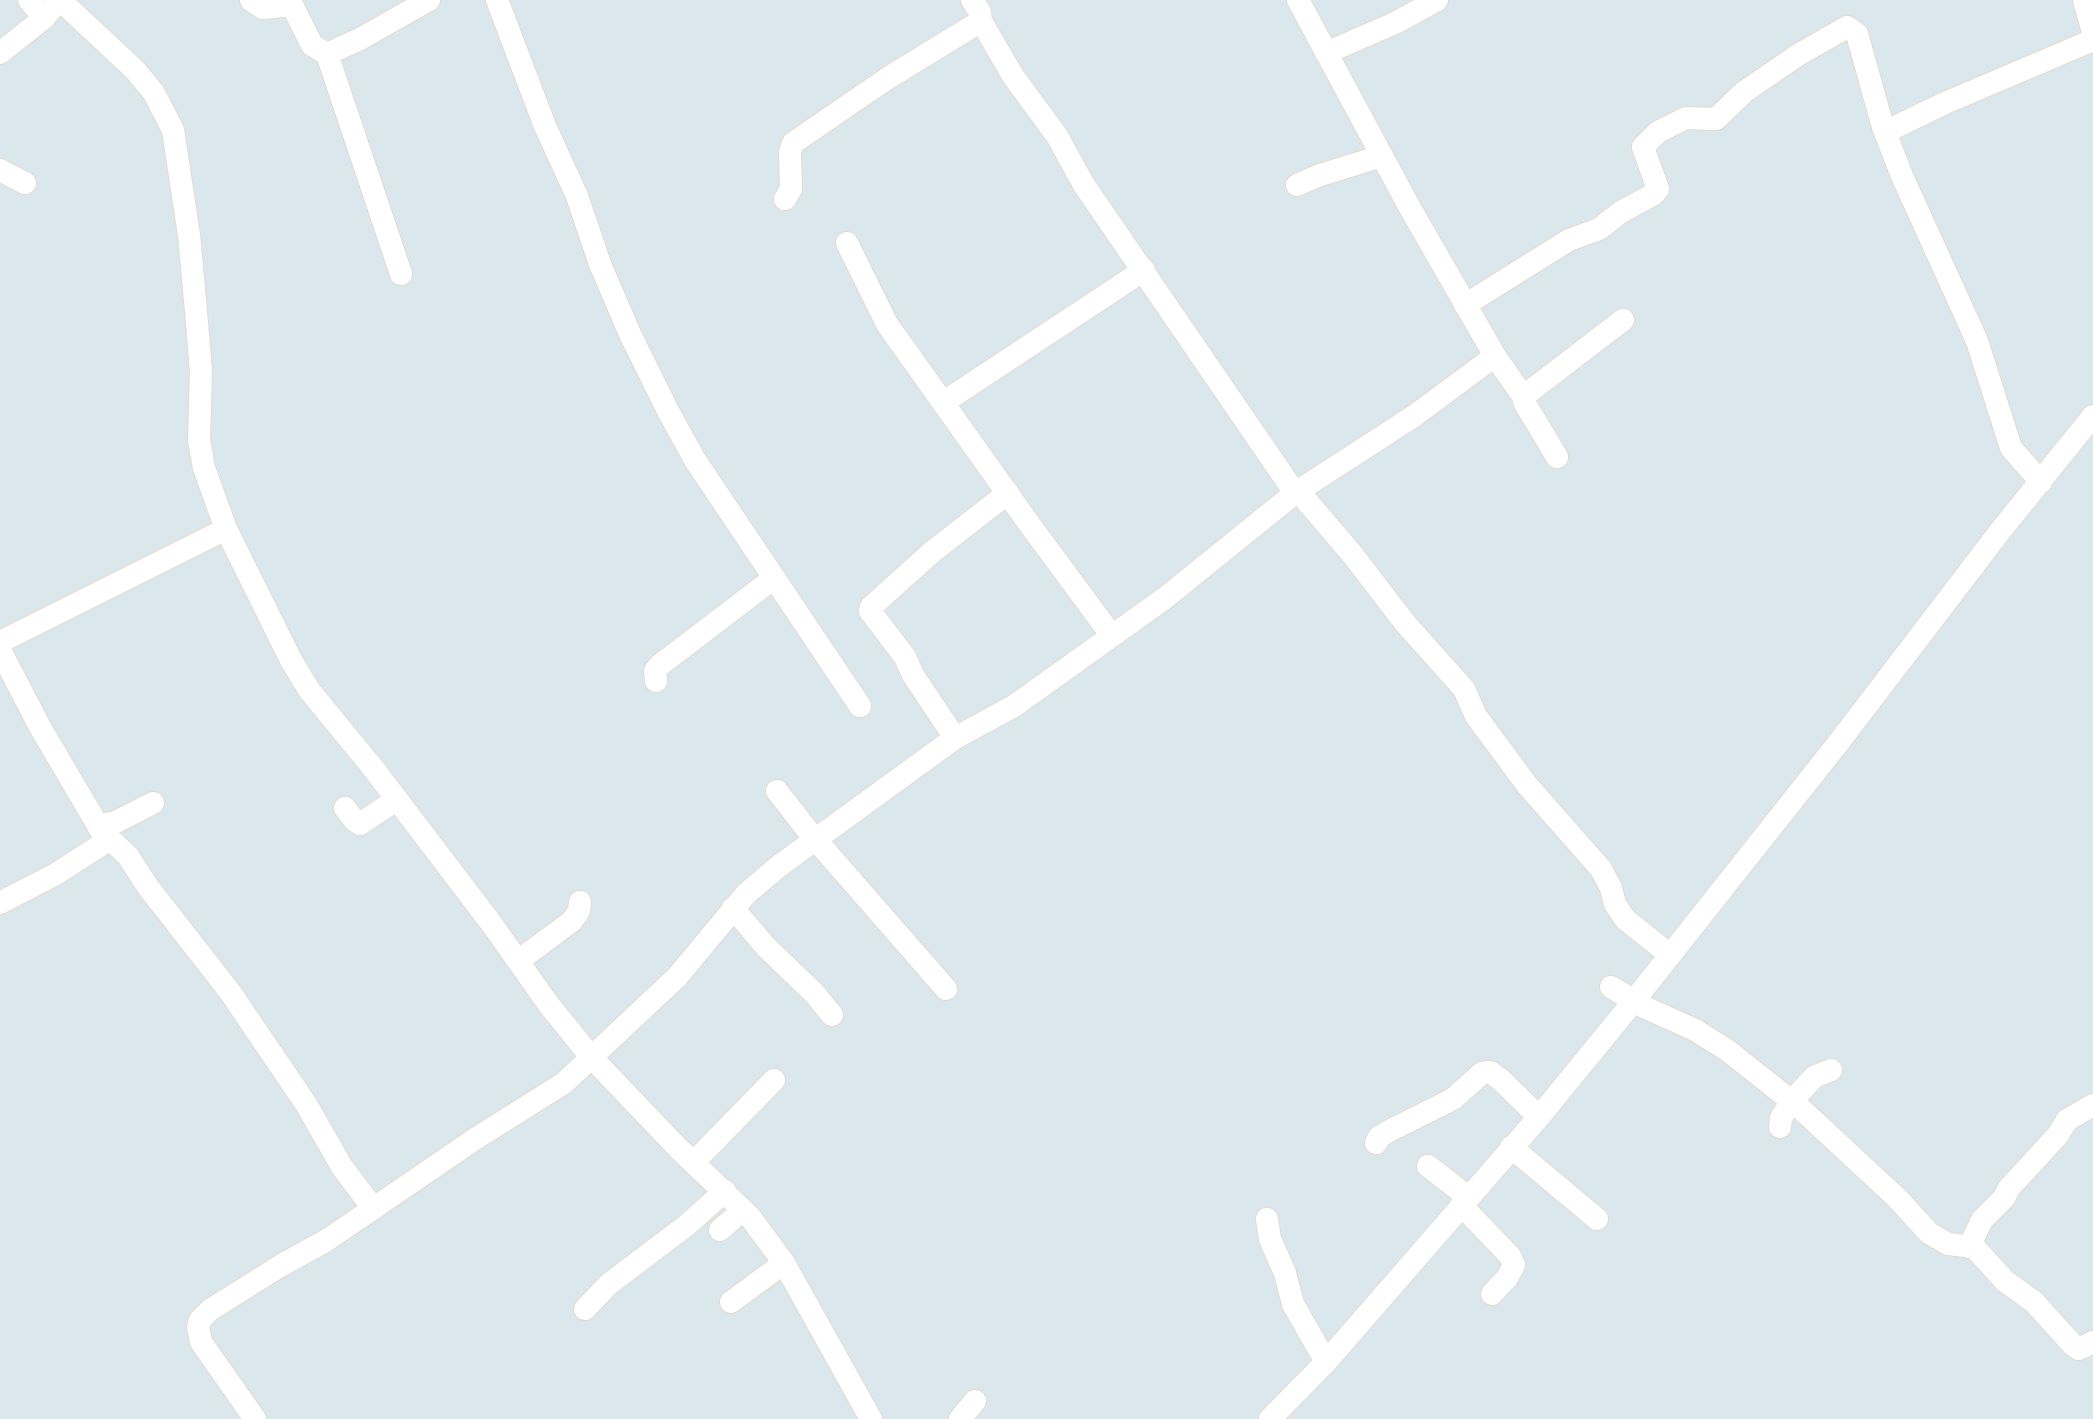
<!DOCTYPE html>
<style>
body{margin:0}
canvas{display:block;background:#dae8ed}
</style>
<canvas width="2093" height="1419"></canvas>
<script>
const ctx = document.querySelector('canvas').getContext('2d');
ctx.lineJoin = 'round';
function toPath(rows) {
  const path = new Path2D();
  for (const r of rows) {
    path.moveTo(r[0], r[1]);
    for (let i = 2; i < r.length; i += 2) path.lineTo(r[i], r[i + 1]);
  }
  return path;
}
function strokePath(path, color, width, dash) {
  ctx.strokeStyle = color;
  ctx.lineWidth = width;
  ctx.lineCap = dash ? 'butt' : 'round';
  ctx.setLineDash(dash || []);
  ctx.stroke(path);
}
const minor = toPath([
 [29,0,44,18],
 [60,0,135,70,154,93,173,130,189,235,196,311,201,372,199,440,204,468,226,529,291,660,309,690,373,768,491,923,549,1005,592,1058,678,1148,750,1217,784,1263,871,1419],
 [251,0,263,8,292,5,312,45,327,54,401,274],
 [497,0,545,126,577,196,600,264,630,334,668,411,695,460,860,706],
 [972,0,980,12,981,21,1013,76,1057,136,1084,185,1295,493],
 [1298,0,1410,208,1495,356,1520,392,1529,392,1623,320],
 [2084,0,2093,32],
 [0,53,44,18,59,0],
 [1326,53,1395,23,1437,0],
 [327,54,360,39,429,0],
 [1885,132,1945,103,2093,40],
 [0,170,25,183],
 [1297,185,1320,175,1382,156],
 [785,199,791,189,790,152,793,143,888,78,981,21],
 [847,243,887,324,1030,525,1112,636],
 [1465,305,1569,240,1599,229,1621,212,1654,194,1658,189,1643,147,1658,132,1686,118,1716,119,1744,92,1798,55,1847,27,1857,34,1883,127,1902,176,1977,341,2011,448,2041,482],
 [1523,394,1524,402,1557,457],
 [944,402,1144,270],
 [1299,492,1352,554,1405,623,1464,689,1476,716,1527,785,1601,869,1611,888,1615,904,1625,919,1670,955],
 [0,642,226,529],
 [0,650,40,727,107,841,112,841,128,856,148,887,230,992,306,1104,342,1167,373,1208],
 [656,681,655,671,660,665,774,578],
 [955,738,913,675,905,657,870,611,871,607,932,552,1008,493],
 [777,791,809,832,946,989],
 [345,808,354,820,360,824,396,800],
 [98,826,116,822,153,803],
 [0,903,56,874,107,841],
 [733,908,766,947,814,993,832,1015],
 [518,961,572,921,579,911,580,902],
 [1611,987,1644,1007,1695,1030,1727,1050,1799,1107,1897,1198,1929,1233,1948,1244,1974,1247,2005,1281,2034,1302,2073,1345,2079,1349,2093,1342],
 [1780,1127,1781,1118,1791,1102,1814,1077,1831,1070],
 [1376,1143,1379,1137,1391,1130,1453,1099,1482,1073,1490,1072,1501,1080,1539,1117],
 [1511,1147,1597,1219],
 [694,1162,774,1080],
 [1428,1166,1468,1197],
 [1461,1205,1510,1256,1514,1265,1507,1278,1492,1294],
 [1267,1219,1270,1239,1285,1273,1293,1304,1326,1362],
 [720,1230,743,1210],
 [1969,1247,1982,1220,2004,1198,2009,1188,2058,1135,2067,1120,2093,1105],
 [731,1302,784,1263],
 [585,1309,609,1284,687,1225,725,1191],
 [255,1419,201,1342,198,1327,200,1320,210,1310,280,1266,327,1240,475,1139,564,1083,677,977,746,894,779,866,955,738,1014,706,1165,598,1295,493,1414,416,1495,356],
 [960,1419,975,1401],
 [1270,1419,1326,1362,1539,1117,1633,1002,1839,742,2001,530,2093,416]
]);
strokePath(minor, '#e4dacf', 24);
strokePath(minor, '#fff', 22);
</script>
